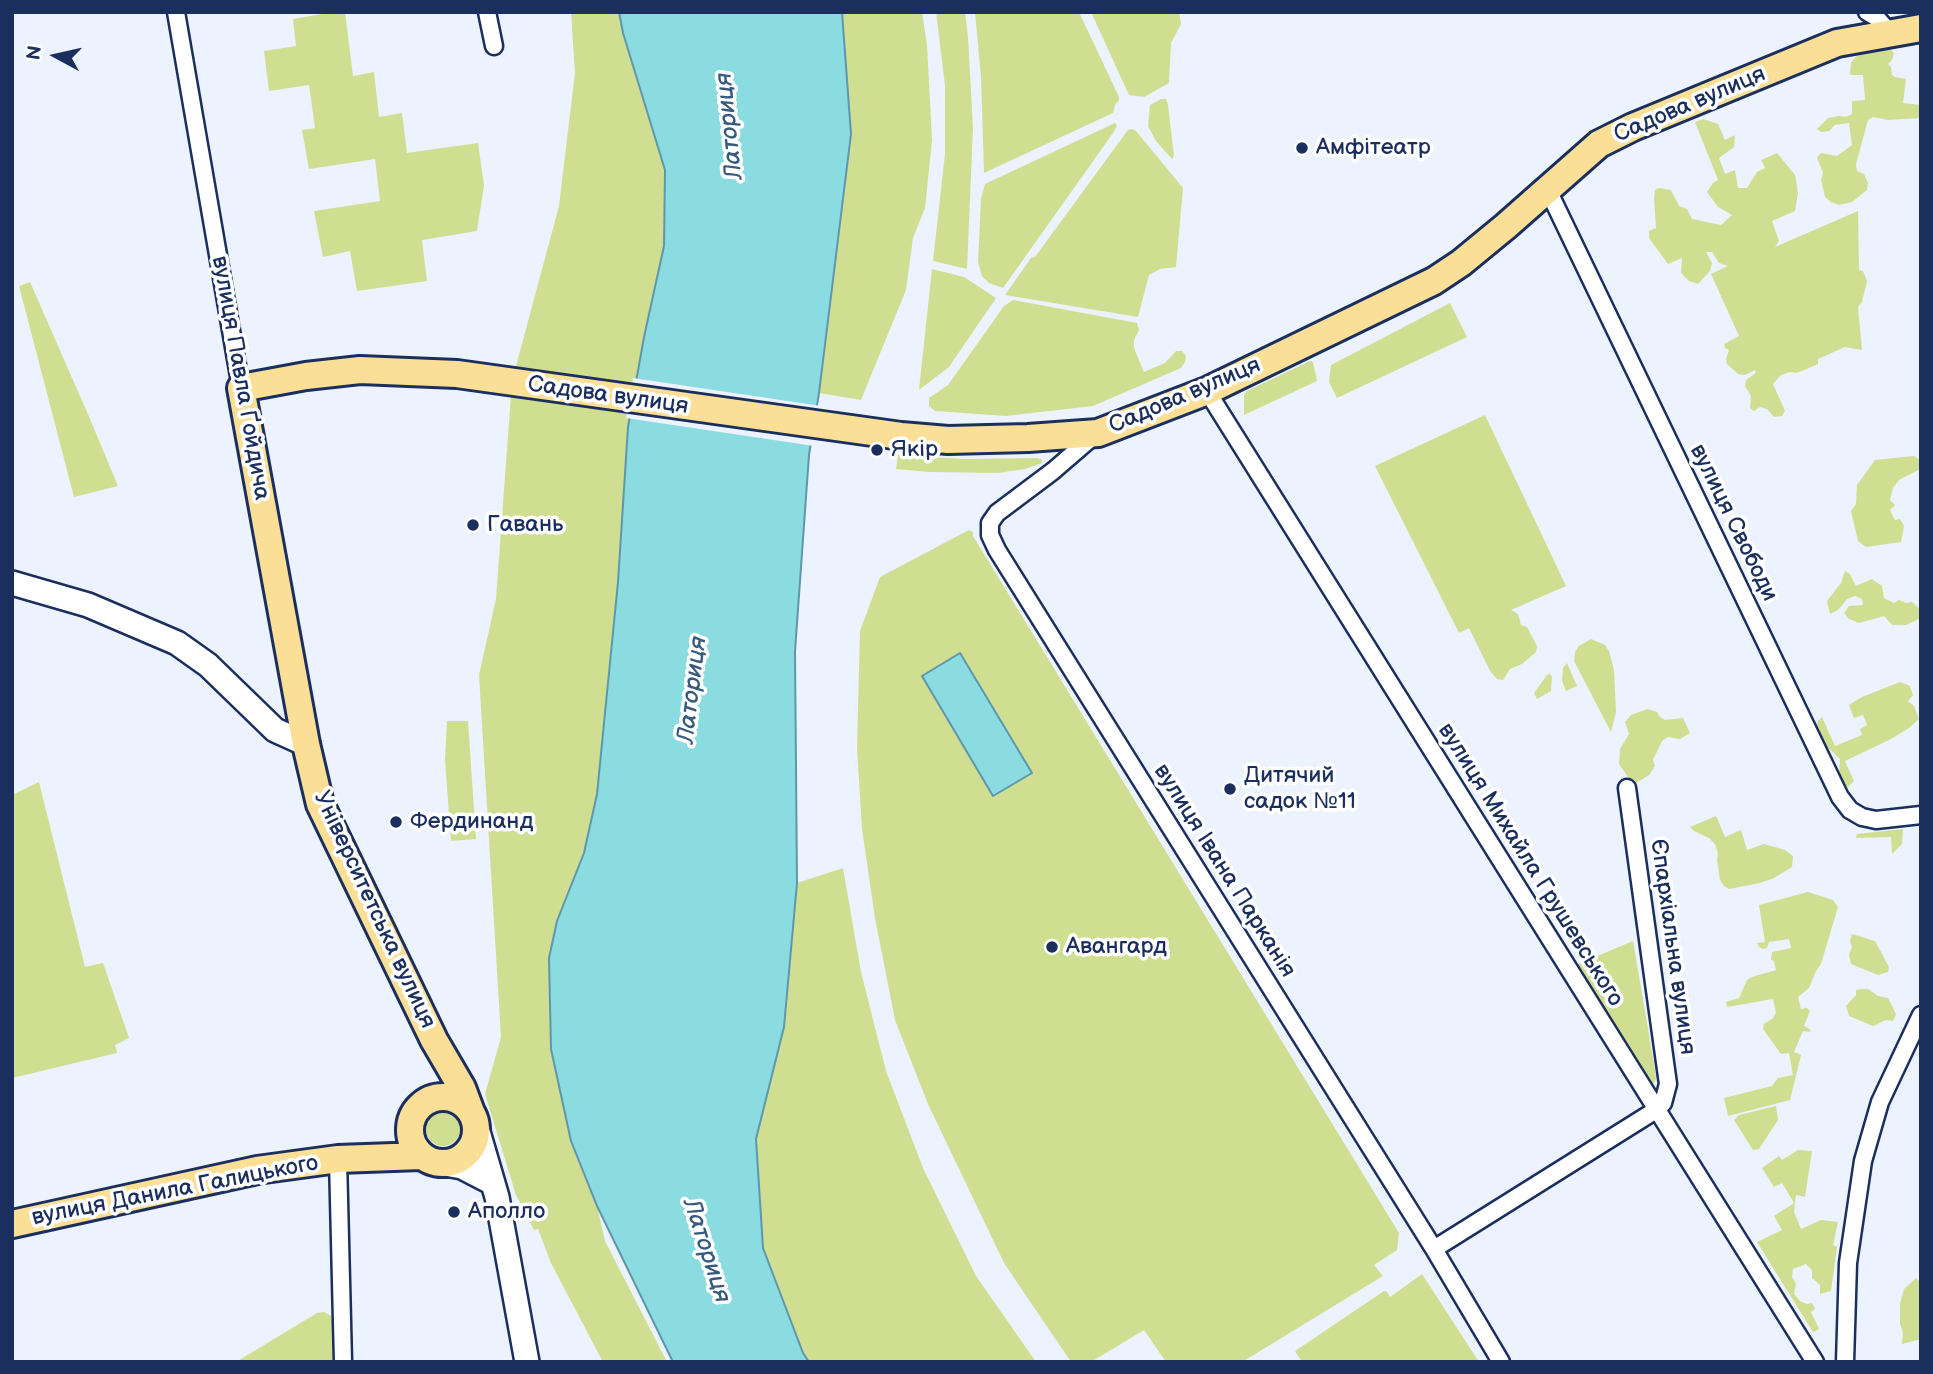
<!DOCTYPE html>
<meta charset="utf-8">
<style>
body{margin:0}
#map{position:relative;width:1933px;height:1374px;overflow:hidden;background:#ecf2fe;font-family:"Balsamiq Sans",sans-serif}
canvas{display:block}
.frame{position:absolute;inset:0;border:14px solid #1b2f5e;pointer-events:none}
.north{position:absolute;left:21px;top:21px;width:70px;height:70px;-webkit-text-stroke:5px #fff;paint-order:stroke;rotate:278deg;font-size:19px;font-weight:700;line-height:28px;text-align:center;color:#1b2f5e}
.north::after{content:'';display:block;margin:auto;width:24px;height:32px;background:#1b2f5e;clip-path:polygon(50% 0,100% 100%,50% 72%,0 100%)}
</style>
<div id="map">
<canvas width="1933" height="1374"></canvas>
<div class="frame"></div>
<div class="north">N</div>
</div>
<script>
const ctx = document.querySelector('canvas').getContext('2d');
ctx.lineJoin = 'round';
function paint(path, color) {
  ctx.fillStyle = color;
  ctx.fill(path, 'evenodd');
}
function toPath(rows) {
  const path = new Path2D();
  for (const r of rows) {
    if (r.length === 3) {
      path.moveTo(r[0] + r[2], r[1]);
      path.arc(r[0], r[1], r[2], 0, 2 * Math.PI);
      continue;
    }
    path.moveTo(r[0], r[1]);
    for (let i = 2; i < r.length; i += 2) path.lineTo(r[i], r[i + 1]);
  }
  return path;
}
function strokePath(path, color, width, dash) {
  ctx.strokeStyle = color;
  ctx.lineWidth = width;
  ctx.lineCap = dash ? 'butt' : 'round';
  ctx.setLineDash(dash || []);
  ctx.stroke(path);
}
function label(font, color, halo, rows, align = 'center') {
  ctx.font = font + ' "Balsamiq Sans",sans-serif';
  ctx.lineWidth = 7;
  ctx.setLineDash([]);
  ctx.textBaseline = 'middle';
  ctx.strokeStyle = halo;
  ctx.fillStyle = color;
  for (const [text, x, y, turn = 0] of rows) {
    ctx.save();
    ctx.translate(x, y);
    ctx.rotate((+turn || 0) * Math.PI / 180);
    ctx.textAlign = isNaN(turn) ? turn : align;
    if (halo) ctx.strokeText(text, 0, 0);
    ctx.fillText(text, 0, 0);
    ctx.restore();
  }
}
paint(toPath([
 [334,12,345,12,353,76,374,72,379,117,402,113,407,153,478,143,484,185,477,231,422,240,427,281,357,291,350,251,323,257,314,211,380,201,375,159,309,169,302,130,315,128,309,85,269,91,264,51,296,46,293,19],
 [571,12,619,12,623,33,665,170,664,246,644,337,628,427,618,582,597,794,584,853,557,921,549,958,551,1049,571,1141,597,1206,605,1241,667,1362,603,1362,551,1263,538,1229,534,1230,516,1195,485,1094,501,1037,479,675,496,599,512,381,559,206,575,73],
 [842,12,922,12,927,45,932,140,925,208,913,238,906,290,861,400,819,393,851,134],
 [936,12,965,12,968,37,973,128,967,269,933,261,945,154,945,85],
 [975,12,1079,12,1119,97,1119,100,1115,105,1113,113,984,173,981,77],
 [1091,12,1179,12,1181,24,1171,43,1169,83,1144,97,1129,95],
 [1890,49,1894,53,1892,60,1888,64,1891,67,1892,75,1895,77,1906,79,1903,103,1921,105,1921,118,1888,120,1873,117,1868,120,1856,164,1857,171,1864,174,1868,183,1867,190,1852,202,1839,205,1831,202,1825,197,1821,180,1823,173,1817,158,1821,153,1837,156,1852,145,1849,123,1835,125,1829,131,1821,132,1817,129,1828,118,1839,116,1846,117,1852,114,1852,101,1865,100,1863,75,1850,75,1851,62,1857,56,1868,52],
 [1161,99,1166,99,1168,105,1174,156,1172,159,1156,141,1148,126,1150,105],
 [1703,119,1718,124,1725,140,1735,135,1734,147,1719,158,1725,174,1735,170,1738,188,1747,188,1757,172,1765,168,1761,160,1777,153,1795,175,1798,193,1795,211,1772,221,1779,241,1775,247,1858,211,1859,270,1863,271,1867,281,1862,302,1858,307,1862,350,1845,347,1818,359,1818,364,1797,373,1790,372,1781,375,1773,384,1785,411,1782,416,1774,417,1767,409,1760,407,1754,411,1750,408,1751,396,1745,386,1746,380,1756,373,1755,370,1745,375,1738,374,1727,364,1726,359,1729,350,1725,348,1724,344,1739,336,1711,274,1728,266,1719,263,1712,252,1706,252,1712,263,1710,271,1698,284,1689,281,1681,273,1682,258,1668,264,1649,238,1649,231,1656,228,1654,198,1655,190,1659,188,1671,190,1679,206,1687,209,1692,219,1721,225,1732,215,1718,207,1707,192,1713,183,1718,180,1695,122],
 [1115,123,1117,126,1113,133,1003,288,989,283,982,276,978,262,981,199,985,184],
 [1132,129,1136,131,1183,188,1176,267,1160,269,1149,275,1138,317,1005,295,1031,258,1035,257,1128,130],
 [932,269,964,277,996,298,949,367,919,390],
 [30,282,87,412,118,486,74,497,19,286],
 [1013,300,1137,323,1139,330,1134,340,1134,348,1144,372,1165,363,1176,351,1182,351,1186,356,1185,362,1181,368,1093,406,1006,416,935,411,929,406,929,398,948,385,1004,306],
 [1450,303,1467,337,1337,398,1329,382,1331,365],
 [1310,361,1313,362,1317,381,1244,415,1244,395,1247,391],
 [1485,415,1566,586,1511,610,1518,614,1521,625,1527,627,1537,646,1536,652,1522,664,1510,669,1503,680,1497,679,1490,671,1469,628,1459,633,1375,466],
 [898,455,963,459,1037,458,1042,460,1042,463,1025,469,998,473,930,472,896,469],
 [1914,456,1920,460,1920,469,1899,480,1893,488,1890,500,1895,505,1890,510,1895,520,1900,519,1904,526,1901,542,1866,547,1858,541,1851,511,1856,504,1857,485,1875,460],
 [969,530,973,532,973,536,1399,1233,1397,1250,1374,1265,1383,1276,1242,1362,1166,1362,1144,1330,1091,1362,1071,1362,1004,1263,928,1104,895,1020,875,918,862,829,857,748,860,631,880,577],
 [1845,571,1850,574,1856,586,1872,579,1882,586,1884,598,1894,603,1899,600,1906,603,1912,602,1921,610,1921,618,1906,625,1892,625,1884,616,1859,623,1849,619,1844,613,1849,606,1863,605,1862,599,1855,596,1847,599,1838,610,1830,614,1827,601,1841,583],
 [1591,639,1605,645,1609,651,1614,670,1616,712,1611,732,1574,661,1575,652,1579,646],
 [1567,663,1577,686,1566,691,1562,681,1563,668],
 [1550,674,1552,677,1551,691,1537,699,1534,693,1547,675],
 [1900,682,1910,686,1913,695,1908,701,1914,706,1919,719,1909,728,1889,740,1845,761,1854,781,1848,787,1842,784,1839,777,1840,759,1820,740,1821,734,1815,728,1818,721,1822,717,1835,746,1862,735,1860,729,1867,725,1863,715,1854,718,1849,705,1862,697],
 [1647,709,1657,712,1660,717,1665,720,1683,718,1690,733,1680,739,1668,737,1662,741,1653,760,1655,766,1649,775,1636,783,1630,780,1619,764,1620,749,1629,734,1625,722,1631,715],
 [447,721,468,721,476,839,451,841,445,760],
 [39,782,85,967,103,963,129,1038,115,1045,117,1053,12,1078,12,795],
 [1716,816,1725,837,1741,830,1747,850,1764,844,1785,850,1793,856,1792,867,1774,878,1760,883,1729,889,1724,886,1720,880,1717,860,1718,854,1715,844,1709,838,1694,831,1690,827],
 [1903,829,1902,844,1892,854,1891,837,1856,838,1857,834],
 [843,868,861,972,886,1071,923,1168,976,1276,1036,1362,809,1362,803,1353,763,1248,756,1139,784,1027,797,883],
 [1808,892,1833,900,1838,907,1821,964,1816,971,1809,988,1798,997,1801,1009,1807,1008,1810,1011,1804,1026,1810,1029,1810,1032,1803,1031,1794,1052,1801,1055,1790,1100,1728,1116,1724,1098,1772,1086,1778,1078,1793,1075,1789,1053,1781,1054,1763,1029,1764,1024,1773,1018,1776,1013,1773,999,1727,1007,1726,1002,1739,998,1747,980,1752,977,1776,970,1774,961,1771,960,1772,952,1791,948,1789,939,1769,942,1767,948,1763,949,1759,947,1757,943,1765,942,1759,905],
 [1852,934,1875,941,1889,967,1888,972,1878,975,1851,964,1849,955,1852,947,1850,941],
 [1633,941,1655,1070,1656,1079,1653,1084,1648,1081,1638,1066,1576,965],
 [1861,989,1868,989,1878,996,1888,998,1896,1014,1893,1021,1886,1020,1873,1026,1849,1016,1846,1006,1856,995,1856,990],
 [1776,1106,1778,1120,1759,1149,1753,1150,1734,1120,1739,1115],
 [443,1129,17],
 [1798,1150,1812,1151,1805,1197,1796,1195,1794,1212,1801,1229,1821,1220,1838,1222,1833,1245,1837,1247,1831,1291,1820,1294,1820,1285,1812,1278,1812,1270,1806,1264,1793,1269,1792,1277,1796,1283,1794,1294,1800,1301,1807,1304,1812,1303,1815,1309,1811,1312,1819,1329,1813,1332,1757,1242,1782,1230,1774,1216,1794,1203,1782,1183,1774,1187,1762,1168,1779,1156,1782,1160],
 [1422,1274,1479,1362,1299,1362,1301,1360,1295,1351,1384,1291,1387,1292,1390,1297],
 [1916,1278,1921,1283,1921,1339,1902,1344,1903,1332,1900,1324,1900,1304,1904,1289],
 [324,1312,333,1317,334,1362,236,1362,317,1313]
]), '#d0de91');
const water = toPath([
 [619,12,842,12,851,134,819,393,809,455,795,651,797,883,784,1027,756,1139,763,1248,803,1353,809,1362,673,1362,597,1206,571,1141,551,1049,549,958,557,921,584,853,597,794,618,582,628,427,644,337,664,246,665,170,623,33,619,12],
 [960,653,1032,773,993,796,922,676,960,653]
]);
paint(water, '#8bdce1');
strokePath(water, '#5e97ad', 2);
paint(toPath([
 [633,378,821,406,814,446,626,418]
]), '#ecf2fe');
const street = toPath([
 [176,12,241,388],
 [487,12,494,46],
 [1867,12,1877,18,1890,33],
 [1547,188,1840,797,1850,810,1862,817,1876,820,1921,815],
 [1207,391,1815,1362],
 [1097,433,1053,471,997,513,990,523,990,535,997,550,1434,1249,1501,1362],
 [338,1159,343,1362],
 [1434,1249,1656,1110,1663,1103,1668,1084,1627,788],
 [1845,1362,1848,1263,1863,1161,1880,1102,1921,1015]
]);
const secondary = toPath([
 [12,583,88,605,177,643,208,665,275,730,306,744],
 [476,1125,497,1197,527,1362],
 [445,1164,462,1167,493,1183]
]);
const primary = toPath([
 [443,1130,33],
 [471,1112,462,1088,434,1040,320,804,306,744,241,388,306,376,360,370,457,374,901,436,948,440,1028,438,1098,433,1207,391,1434,281,1461,263,1506,226,1599,144,1633,127,1837,43,1921,28],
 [12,1224,257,1170,338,1159,421,1156]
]);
strokePath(street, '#1b2f5e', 21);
strokePath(secondary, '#1b2f5e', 28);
strokePath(primary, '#1b2f5e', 32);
strokePath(street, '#fff', 16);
strokePath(secondary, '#fff', 23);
strokePath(primary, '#fbdf96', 26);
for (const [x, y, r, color] of [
 [1302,148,7,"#1b2f5e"],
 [877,450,7,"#1b2f5e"],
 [473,525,7,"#1b2f5e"],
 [1230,789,7,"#1b2f5e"],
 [396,822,7,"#1b2f5e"],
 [1052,947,7,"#1b2f5e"],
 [454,1212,7,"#1b2f5e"]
]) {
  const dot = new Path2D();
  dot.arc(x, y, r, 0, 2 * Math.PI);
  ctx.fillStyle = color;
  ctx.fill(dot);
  strokePath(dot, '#fff', 2.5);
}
label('23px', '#1b2f5e', '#fff', [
 ["Садова вулиця",1690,105,-23],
 ["вулиця Павла Ґойдича",240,378,80],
 ["Садова вулиця",608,396,8],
 ["Садова вулиця",1185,396,-23],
 ["вулиця Свободи",1733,523,64],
 ["вулиця Михайла Грушевського",1530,865,58],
 ["вулиця Івана Парканія",1224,871,58],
 ["Університетська вулиця",374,910,65],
 ["Єпархіальна вулиця",1672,947,82],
 ["вулиця Данила Галицького",175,1191,-11]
]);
label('23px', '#1b2f5e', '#fff', [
 ["Амфітеатр",1316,148],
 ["Якір",891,450],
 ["Гавань",487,525],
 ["Дитячий",1244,776],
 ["садок №11",1244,802],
 ["Фердинанд",410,822],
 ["Авангард",1066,947],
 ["Аполло",468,1212]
], 'left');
label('italic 24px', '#375a7f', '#fff', [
 ["Латориця",730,126,-96],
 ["Латориця",693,690,-83],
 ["Латориця",706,1251,72]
]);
</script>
